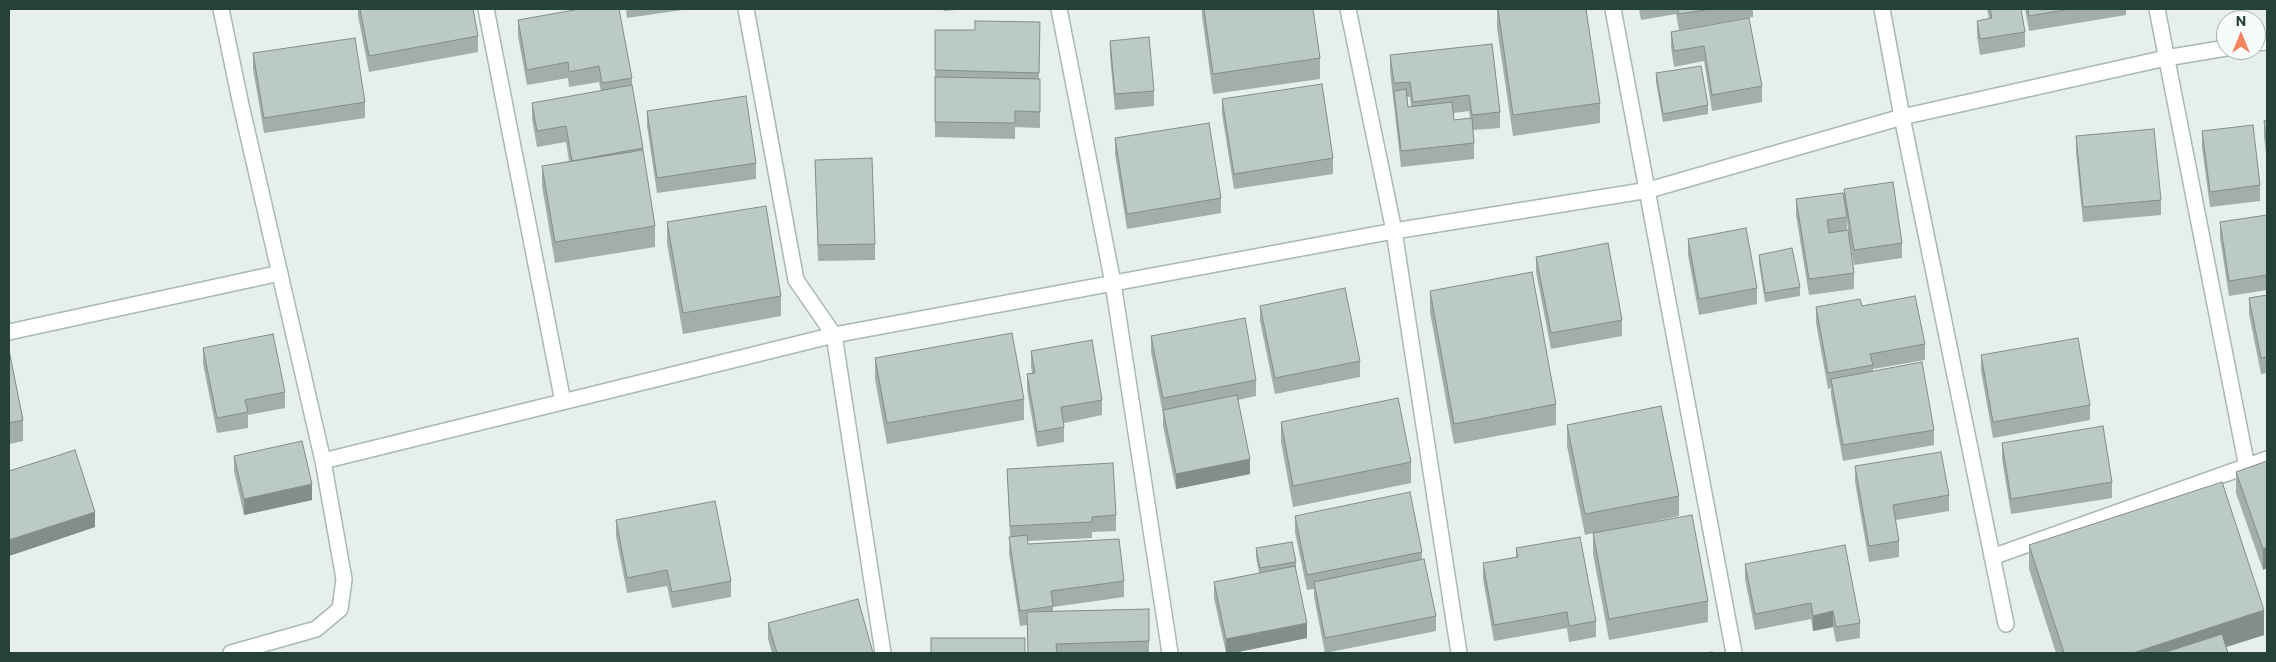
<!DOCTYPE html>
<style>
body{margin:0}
#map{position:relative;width:2276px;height:662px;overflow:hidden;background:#e6efeb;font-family:Commissioner,sans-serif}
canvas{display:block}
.frame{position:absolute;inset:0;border:10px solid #24423a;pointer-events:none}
.north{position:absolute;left:2216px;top:10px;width:50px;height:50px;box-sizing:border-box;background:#f7fbf9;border:1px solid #a3b1ad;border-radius:50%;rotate:0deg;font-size:14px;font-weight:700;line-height:20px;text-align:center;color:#24423a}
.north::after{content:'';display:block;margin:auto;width:18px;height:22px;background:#f4845f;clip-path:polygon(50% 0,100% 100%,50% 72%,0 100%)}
</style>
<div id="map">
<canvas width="2276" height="662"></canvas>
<div class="frame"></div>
<div class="north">N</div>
</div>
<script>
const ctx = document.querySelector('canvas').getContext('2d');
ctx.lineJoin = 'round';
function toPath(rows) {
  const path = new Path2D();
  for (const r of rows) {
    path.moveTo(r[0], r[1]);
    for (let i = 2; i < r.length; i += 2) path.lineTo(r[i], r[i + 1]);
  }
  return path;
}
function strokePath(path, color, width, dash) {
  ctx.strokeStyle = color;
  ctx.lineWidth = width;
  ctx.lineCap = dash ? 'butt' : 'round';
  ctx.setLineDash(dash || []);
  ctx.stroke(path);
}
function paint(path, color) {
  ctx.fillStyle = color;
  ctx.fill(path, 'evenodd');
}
const street = toPath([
 [221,9,241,105,323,461,344,579,340,609,316,629,231,653],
 [486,9,563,402],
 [746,9,796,280,834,335,883,653],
 [1059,9,1113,283,1170,653],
 [1348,9,1394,231,1459,653],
 [1613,9,1734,653],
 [1882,9,1902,117,2006,624],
 [2157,9,2247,467],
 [2256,43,2267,42],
 [9,332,280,273],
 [323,461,834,335,1394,231,1649,190,1902,117,2166,58,2226,48],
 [1992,557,2267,459]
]);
strokePath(street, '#a8b8b2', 18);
strokePath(street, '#fff', 15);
paint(toPath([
 [358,9,473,9,478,36,478,52,369,72,358,16],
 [626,9,689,9,627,18],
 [943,9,969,9,944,11],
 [1202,9,1313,9,1320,58,1320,79,1213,94,1202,16],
 [1497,9,1600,103,1600,123,1513,136,1497,28],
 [1639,9,1753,9,1753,17,1679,30,1676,14,1641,20],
 [1987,9,2021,9,2025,32,2025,47,1980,55,1977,36,1977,21,1989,18],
 [2025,9,2126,9,2126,15,2029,31],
 [1749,18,1762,86,1762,102,1712,111,1704,61,1674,67,1671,47,1671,32],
 [518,20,632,78,632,85,643,148,643,153,655,226,655,247,555,263,542,186,542,166,569,161,566,142,537,147,532,119,532,103,601,91,599,82,569,87,568,78,527,85,518,36],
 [1040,38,1039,79,1040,79,1040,128,1015,127,1015,139,935,137,935,70],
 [1110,41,1154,91,1154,106,1115,110,1110,56],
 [1492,44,1500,112,1500,128,1473,130,1474,143,1474,159,1401,167,1390,71,1390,55],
 [1407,97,1410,97,1411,107,1408,107],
 [1469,111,1470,118,1454,120,1454,113],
 [253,53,365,102,365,118,264,133,253,69],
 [1656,73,1708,105,1708,114,1663,122,1656,82],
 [1222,99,1333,158,1333,174,1234,189,1222,114],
 [647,111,756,163,756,179,657,193,647,126],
 [2267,120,2267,162,2264,137,2264,121],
 [2202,131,2260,185,2260,201,2210,207,2202,147],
 [2076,136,2161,200,2161,215,2083,222,2076,152],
 [1115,138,1221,198,1221,213,1127,229,1115,154],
 [815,160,875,244,875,260,818,261],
 [1844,189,1902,243,1902,258,1854,265,1849,237,1854,273,1854,289,1809,295,1796,215,1796,199,1844,201],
 [1847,220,1848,230,1847,230],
 [2267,215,2267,290,2229,296,2220,238,2220,222],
 [667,222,781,296,781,316,683,334,667,243],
 [1688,239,1757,288,1757,304,1699,315,1688,255],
 [1759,255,1800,287,1800,296,1765,302,1759,263],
 [1536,257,1622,320,1622,336,1551,349,1536,272],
 [1430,291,1556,404,1556,425,1454,444,1430,312],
 [2267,295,2267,373,2261,374,2249,314,2249,298],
 [1260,306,1360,361,1360,377,1275,394,1260,321],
 [1862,306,1925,344,1925,360,1873,369,1873,371,1934,430,1934,445,1843,461,1831,395,1831,388,1828,389,1816,323,1816,307],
 [1151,336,1256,380,1256,396,1238,400,1250,474,1176,489,1163,426,1163,414,1151,352],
 [203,348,285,392,285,408,248,415,248,428,217,433,203,364],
 [9,350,23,420,23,441,9,444],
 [1031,351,1102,400,1102,415,1064,423,1064,442,1037,447,1027,390,1027,374,1032,373,1031,367],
 [1981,355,2090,405,2090,420,1993,438,1981,371],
 [875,358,1024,399,1024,420,887,444,875,379],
 [1281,422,1411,462,1411,483,1293,507,1281,442],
 [1567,425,1679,496,1679,516,1627,527,1708,601,1708,622,1609,640,1593,554,1593,533,1585,535,1567,446],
 [2002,443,2112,482,2112,498,2011,514,2002,459],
 [234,456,312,500,244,515,234,471],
 [2267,461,2263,570,2236,493,2236,472],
 [1855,466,1949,495,1949,511,1896,520,1899,541,1899,557,1869,562,1855,482],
 [1007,469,1116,515,1116,531,1092,532,1092,538,1027,541,1028,544,1124,581,1124,597,1053,607,1053,611,1149,609,1149,653,1028,653,1027,625,1020,626,1009,553,1010,537],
 [9,471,95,527,9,556],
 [1295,516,1422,552,1422,559,1436,616,1436,631,1325,653,1314,597,1314,589,1307,590,1295,532],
 [616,520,731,581,731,597,672,608,667,586,627,593,616,536],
 [2029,545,2264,635,2226,647,2228,653,2056,653,2029,569],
 [1256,548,1296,562,1296,569,1307,638,1233,653,1226,653,1214,598,1214,582,1259,573,1256,557],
 [1516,548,1596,621,1596,637,1569,642,1567,628,1494,641,1483,579,1483,563,1516,557],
 [1745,564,1860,623,1860,638,1836,642,1833,627,1813,631,1811,619,1755,630,1745,579],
 [768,623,873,653,772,653,768,639]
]), '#a1aea9');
paint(toPath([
 [1250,459,1250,474,1176,489,1176,474],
 [312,484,312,500,244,515,244,499],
 [95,512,95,527,9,556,9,540],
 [2267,547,2267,568,2263,570,2263,549],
 [2264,610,2264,635,2207,653,2133,653],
 [1833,611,1833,627,1813,631,1813,616],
 [1307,623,1307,638,1233,653,1226,653,1226,639]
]), '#838d89');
const building = toPath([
 [360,9,473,9,478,36,369,56,360,9],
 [580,9,619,9,632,78,602,83,599,66,569,72,568,62,527,70,518,20,580,9],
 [1204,9,1313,9,1320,58,1213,74,1204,9],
 [1498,9,1586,9,1600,103,1513,115,1498,9],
 [1678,9,1711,9,1679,14,1678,9],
 [1990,9,2021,9,2025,32,1980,39,1977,21,1992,18,1990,9],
 [2028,9,2070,9,2029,16,2028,9],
 [1749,18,1762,86,1712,95,1704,46,1674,51,1671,32,1749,18],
 [975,21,1040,22,1039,73,935,70,935,30,975,30,975,21],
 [1149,37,1154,91,1115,94,1110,41,1149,37],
 [355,38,365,102,264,118,253,53,355,38],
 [1492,44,1500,112,1472,115,1469,95,1413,102,1410,82,1394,83,1390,55,1492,44],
 [1701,66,1708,105,1663,114,1656,73,1701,66],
 [935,77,1040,79,1040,112,1015,111,1015,123,935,122,935,77],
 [1322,84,1333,158,1234,174,1222,99,1322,84],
 [632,85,643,148,572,161,566,126,537,131,532,103,632,85],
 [1406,89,1408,107,1452,102,1454,120,1472,118,1474,143,1401,151,1394,91,1406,89],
 [746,96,756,163,657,178,647,111,746,96],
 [2267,120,2267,146,2264,121,2267,120],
 [1209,123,1221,198,1127,214,1115,138,1209,123],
 [2253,125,2260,185,2210,192,2202,131,2253,125],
 [2154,129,2161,200,2083,207,2076,136,2154,129],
 [643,150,655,226,555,242,542,166,643,150],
 [872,158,875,244,818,245,815,160,872,158],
 [1893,182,1902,243,1854,250,1844,189,1893,182],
 [1843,193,1847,217,1827,220,1829,233,1848,230,1854,273,1809,279,1796,199,1843,193],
 [766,206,781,296,683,313,667,222,766,206],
 [2267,215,2267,275,2229,281,2220,222,2267,215],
 [1746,228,1757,288,1699,299,1688,239,1746,228],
 [1608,243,1622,320,1551,333,1536,257,1608,243],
 [1792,248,1800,287,1765,293,1759,255,1792,248],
 [1532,272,1556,404,1454,424,1430,291,1532,272],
 [1345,288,1360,361,1275,378,1260,306,1345,288],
 [2267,295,2267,357,2261,358,2249,298,2267,295],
 [1915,296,1925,344,1870,354,1873,365,1828,373,1816,307,1860,299,1862,306,1915,296],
 [1245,318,1256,380,1163,398,1151,336,1245,318],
 [1012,333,1024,399,887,423,875,358,1012,333],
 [273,334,285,392,245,400,248,412,217,418,203,348,273,334],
 [2078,338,2090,405,1993,422,1981,355,2078,338],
 [1092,340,1102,400,1061,407,1064,427,1037,432,1027,374,1035,373,1031,351,1092,340],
 [9,350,23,420,9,423,9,350],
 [1922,362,1934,430,1843,445,1831,379,1922,362],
 [1237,395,1250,459,1176,474,1163,410,1237,395],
 [1398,398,1411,462,1293,486,1281,422,1398,398],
 [1661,406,1679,496,1585,514,1567,425,1661,406],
 [2103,426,2112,482,2011,499,2002,443,2103,426],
 [302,441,312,484,244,499,234,456,302,441],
 [75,450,95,512,9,540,9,471,75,450],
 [1941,452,1949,495,1893,505,1899,541,1869,546,1855,466,1941,452],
 [2267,461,2267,547,2263,549,2236,472,2267,461],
 [1113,463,1116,515,1092,517,1092,522,1010,526,1007,469,1113,463],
 [2222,482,2264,610,2133,653,2064,653,2029,545,2222,482],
 [1410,492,1422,552,1307,575,1295,516,1410,492],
 [715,501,731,581,672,592,667,570,627,578,616,520,715,501],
 [1692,515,1708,601,1609,619,1593,533,1692,515],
 [1027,535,1028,544,1119,539,1124,581,1051,591,1053,606,1020,611,1009,537,1027,535],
 [1580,537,1596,621,1569,626,1567,612,1494,625,1483,563,1518,557,1516,548,1580,537],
 [1292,542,1296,562,1260,568,1256,548,1292,542],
 [1845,545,1860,623,1836,627,1833,611,1813,616,1811,603,1755,614,1745,564,1845,545],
 [1424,559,1436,616,1325,638,1314,582,1424,559],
 [1295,566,1307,623,1226,639,1214,582,1295,566],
 [858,599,873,653,777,653,768,623,858,599],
 [1149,609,1149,641,1056,644,1057,653,1028,653,1027,612,1149,609],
 [2222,634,2228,653,2163,653,2222,634],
 [931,638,1025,638,1025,653,931,653,931,638],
 [1712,652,1712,653,1702,653,1712,652]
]);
paint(building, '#bbcac4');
strokePath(building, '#838d89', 1);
</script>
